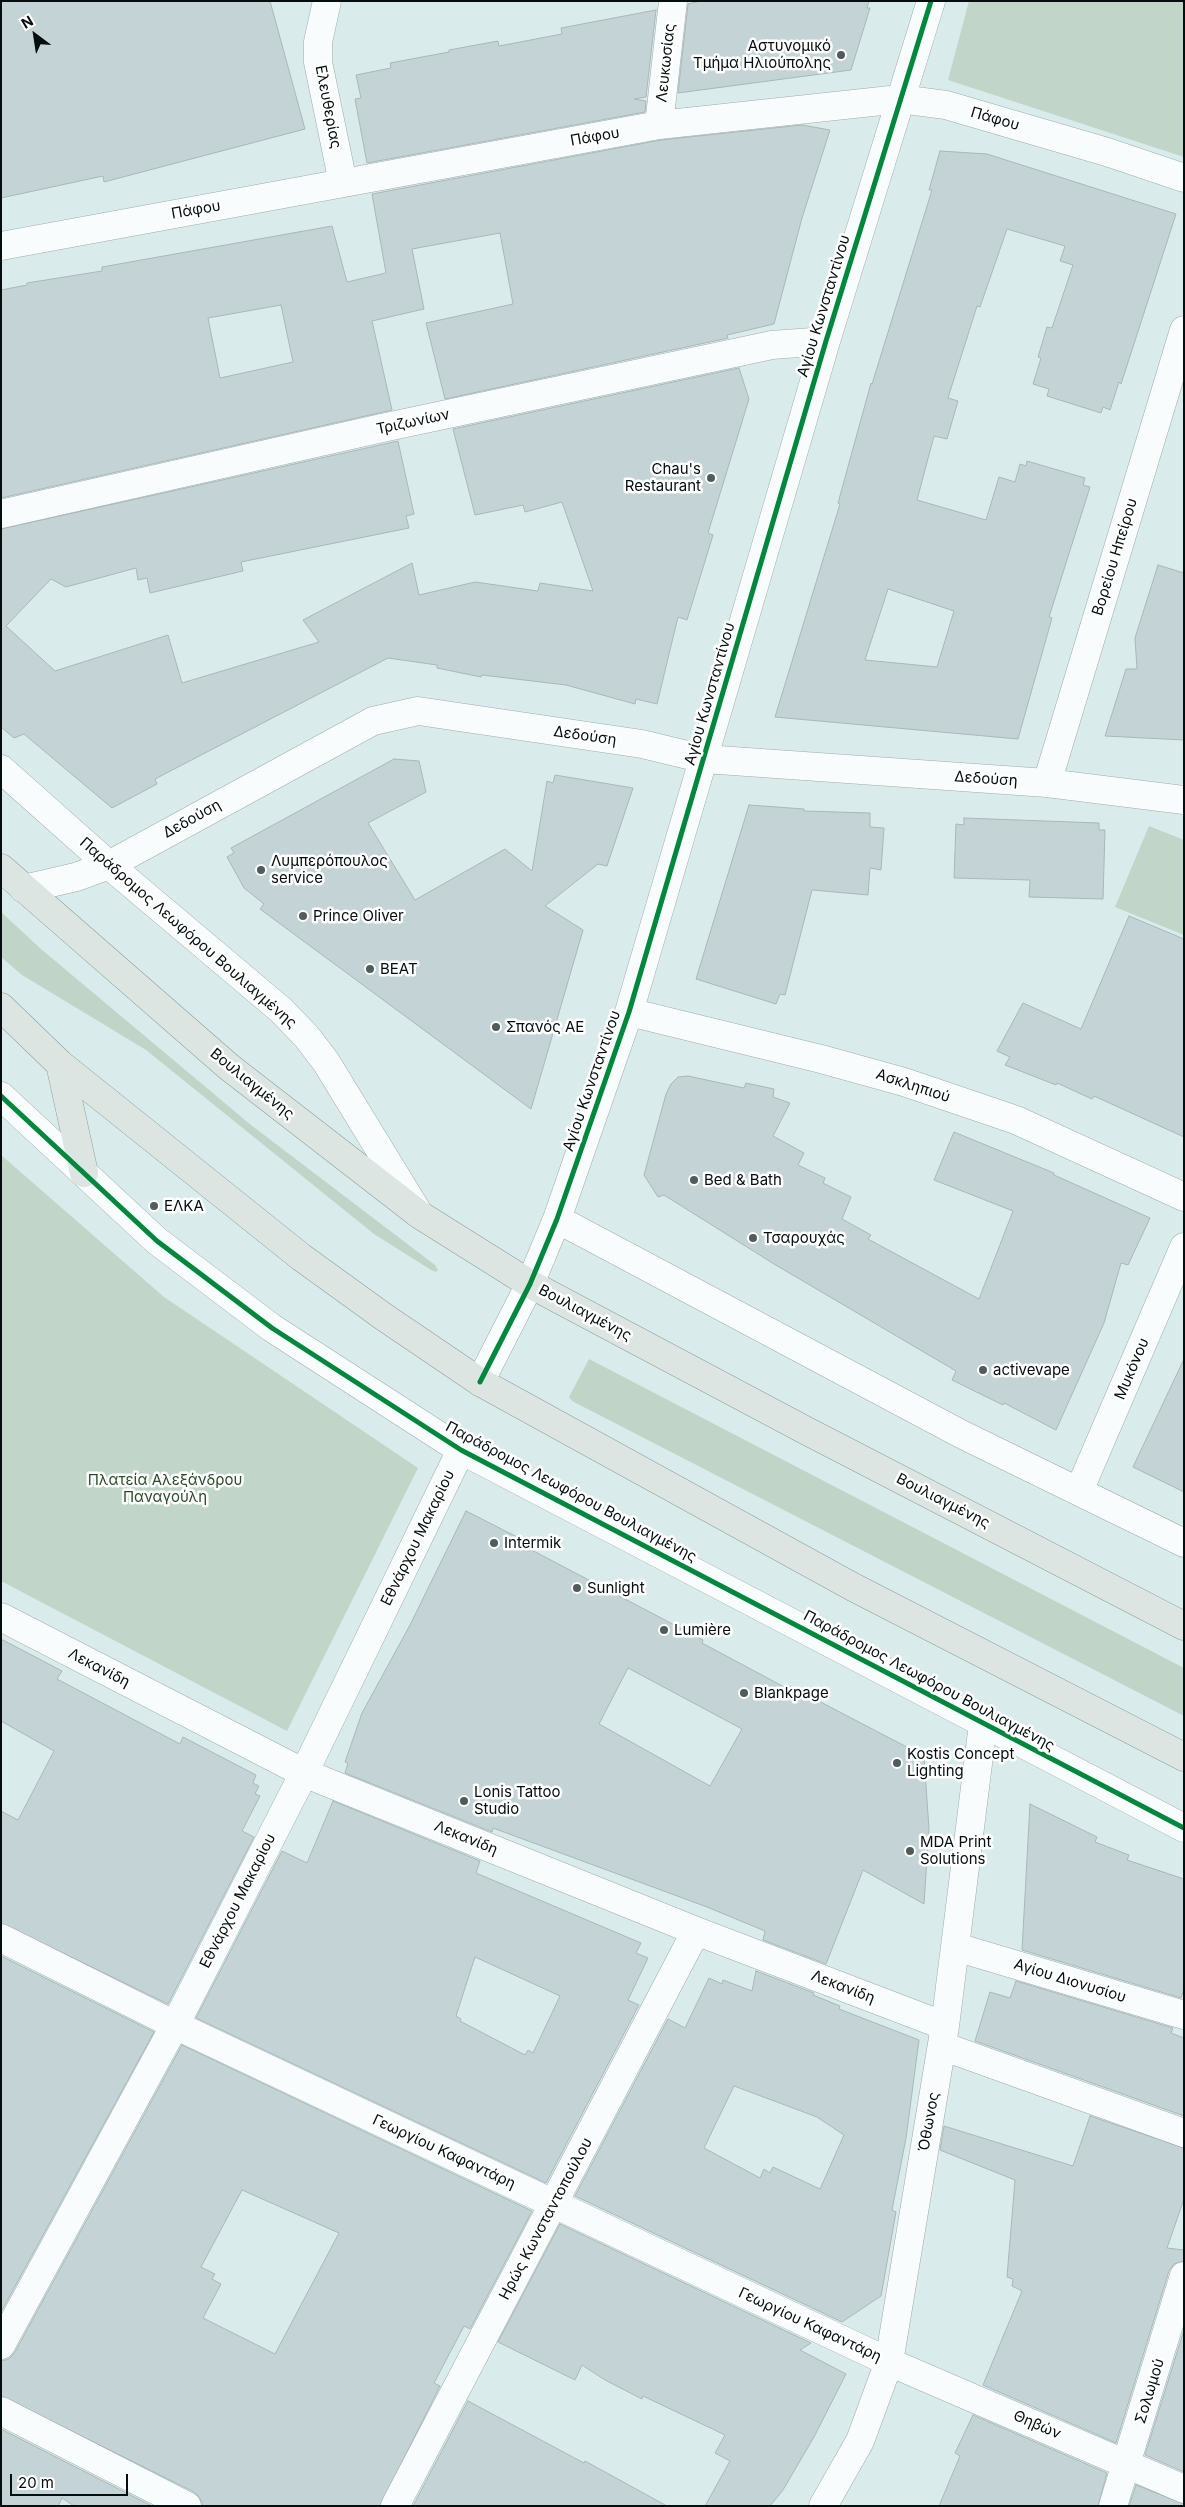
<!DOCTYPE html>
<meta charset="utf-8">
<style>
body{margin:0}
#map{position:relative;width:1185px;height:2507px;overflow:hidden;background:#d9eceb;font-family:Inter,sans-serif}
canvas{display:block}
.frame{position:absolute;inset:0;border:2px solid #040e0e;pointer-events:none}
.north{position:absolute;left:10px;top:10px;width:50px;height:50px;-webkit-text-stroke:4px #fff;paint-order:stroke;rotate:329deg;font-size:14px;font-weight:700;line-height:20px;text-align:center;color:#040e0e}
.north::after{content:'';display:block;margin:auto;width:18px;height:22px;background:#040e0e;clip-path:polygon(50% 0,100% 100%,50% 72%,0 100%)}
.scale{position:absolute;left:10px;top:2474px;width:118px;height:22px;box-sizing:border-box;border:2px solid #040e0e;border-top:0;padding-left:6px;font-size:15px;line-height:18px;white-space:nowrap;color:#040e0e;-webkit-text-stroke:4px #fff;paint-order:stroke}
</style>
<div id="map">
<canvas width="1185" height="2507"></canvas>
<div class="frame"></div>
<div class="north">N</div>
<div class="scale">20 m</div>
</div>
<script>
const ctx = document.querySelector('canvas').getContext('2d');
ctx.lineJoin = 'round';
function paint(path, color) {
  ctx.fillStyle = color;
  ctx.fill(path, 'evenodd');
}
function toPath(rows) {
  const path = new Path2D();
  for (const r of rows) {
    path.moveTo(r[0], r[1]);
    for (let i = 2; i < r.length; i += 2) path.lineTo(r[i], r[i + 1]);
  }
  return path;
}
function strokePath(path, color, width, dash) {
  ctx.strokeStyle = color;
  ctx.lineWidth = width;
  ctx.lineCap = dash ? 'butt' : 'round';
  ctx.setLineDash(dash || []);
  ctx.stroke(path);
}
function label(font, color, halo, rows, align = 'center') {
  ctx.font = font + ' Inter,sans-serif';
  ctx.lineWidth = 5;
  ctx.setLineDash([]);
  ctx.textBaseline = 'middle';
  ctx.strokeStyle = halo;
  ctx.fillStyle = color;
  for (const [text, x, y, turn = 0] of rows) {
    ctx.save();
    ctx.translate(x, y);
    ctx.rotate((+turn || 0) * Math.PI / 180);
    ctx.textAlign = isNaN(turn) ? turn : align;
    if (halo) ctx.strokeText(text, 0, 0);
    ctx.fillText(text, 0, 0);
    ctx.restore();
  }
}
paint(toPath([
 [969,1,1184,1,1184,157,948,80],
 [1149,826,1184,840,1184,935,1115,907],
 [1,1155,164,1297,418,1468,287,1731,1,1581]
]), '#c1d5c8');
paint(toPath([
 [1,912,41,949,251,1125,435,1265,438,1270,436,1272,431,1270,374,1234,146,1050,22,975,1,957],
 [589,1359,1184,1668,1184,1716,572,1401,569,1397]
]), '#c0d5c7');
const building = toPath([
 [1,1,270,1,305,129,104,182,103,176,1,198,1,1],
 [701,1,869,1,867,8,870,8,851,70,678,93,688,4,701,1],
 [656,10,646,97,634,99,646,101,645,112,367,163,355,99,361,98,356,75,391,68,390,63,449,52,449,50,498,41,499,46,562,34,561,28,656,10],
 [802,125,830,130,802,218,774,324,727,335,728,338,445,399,426,323,513,304,500,233,412,249,424,309,372,321,392,410,1,498,1,290,27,285,27,283,102,271,102,267,332,226,347,282,386,273,372,194,661,140,802,125],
 [281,305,293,362,220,378,208,318,281,305],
 [940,151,987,154,1176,214,1121,384,1119,382,1110,410,1103,407,1101,413,1047,396,1049,389,1033,384,1041,358,1038,357,1047,327,1052,328,1073,265,1060,261,1065,246,1007,229,980,307,977,306,948,398,958,401,947,439,934,436,917,500,986,520,999,477,1015,482,1020,464,1026,466,1027,461,1085,478,1083,485,1090,487,1049,617,1052,618,1018,739,775,717,840,504,838,503,871,383,872,384,932,190,929,190,940,151],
 [888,589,954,611,937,667,865,660,888,589],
 [739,368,749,399,708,533,713,535,687,620,678,617,657,704,636,699,635,704,566,685,482,675,481,677,437,668,437,665,388,658,155,779,157,784,112,808,24,734,14,738,1,727,1,529,398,441,414,514,406,516,409,528,241,562,243,571,150,593,147,578,138,580,136,568,66,587,51,579,6,626,55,671,168,635,182,683,319,642,303,620,412,563,419,595,475,582,538,591,540,583,593,591,562,502,525,512,523,505,475,515,453,429,739,368],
 [1158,565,1184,573,1184,740,1105,736,1126,669,1137,669,1135,638,1158,565],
 [394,759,419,761,426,792,368,823,415,900,505,849,532,871,547,781,553,783,555,775,633,788,607,866,598,864,545,906,583,930,531,1109,260,909,264,904,244,888,227,857,234,853,231,848,394,759],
 [749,805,804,809,804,811,870,813,870,827,884,828,881,870,870,868,868,895,812,890,785,995,780,994,776,1004,696,979,749,805],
 [964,818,1099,823,1099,830,1105,830,1103,899,1029,897,1030,880,954,878,956,824,964,825,964,818],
 [1129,916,1184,939,1184,1137,1094,1096,1092,1099,1057,1083,1056,1085,1005,1065,1010,1057,997,1051,1023,1003,1081,1029,1129,916],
 [688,1076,744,1088,746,1083,774,1089,773,1097,790,1103,773,1136,804,1153,798,1165,825,1178,823,1183,851,1197,842,1219,871,1235,868,1239,979,1299,1013,1211,934,1180,954,1132,1054,1173,1054,1175,1150,1218,1128,1265,1121,1263,1104,1323,1056,1430,1004,1403,1003,1405,952,1380,956,1371,774,1264,664,1195,658,1197,644,1175,666,1094,671,1084,678,1077,688,1076],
 [1184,1359,1184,1492,1133,1467,1184,1359],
 [466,1511,529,1543,526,1547,703,1640,702,1643,788,1689,788,1685,924,1756,929,1829,924,1904,863,1870,826,1964,763,1940,765,1931,707,1907,493,1828,492,1832,345,1773,348,1763,345,1762,362,1713,410,1625,466,1511],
 [628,1668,742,1729,710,1786,599,1724,628,1668],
 [1,1639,62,1671,57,1679,180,1744,183,1737,256,1775,253,1783,259,1786,255,1794,260,1796,242,1831,254,1837,168,2004,1,1923,1,1811,18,1820,54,1751,1,1721,1,1639],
 [333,1801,480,1861,476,1873,641,1943,636,1953,648,1958,628,2000,639,2005,546,2183,196,2018,282,1851,307,1863,333,1801],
 [475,1957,560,1996,533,2053,528,2050,525,2055,460,2021,461,2019,456,2016,475,1957],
 [1030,1804,1097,1837,1095,1842,1129,1855,1127,1860,1184,1879,1184,1989,1181,1998,1022,1950,1030,1804],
 [1,1956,154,2032,1,2312,1,1956],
 [756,1971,814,1993,813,1995,840,2006,839,2009,919,2040,906,2138,892,2210,896,2212,881,2296,842,2322,575,2196,668,2019,685,2028,709,1978,722,1984,723,1980,752,1991,756,1971],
 [734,2086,817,2117,844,2135,820,2189,773,2167,770,2173,764,2169,760,2178,704,2148,734,2086],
 [1016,1981,1173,2028,1171,2033,1184,2038,1184,2116,975,2041,990,1992,1010,1998,1016,1981],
 [182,2045,532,2211,470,2329,464,2326,434,2383,440,2386,380,2506,203,2506,200,2498,194,2492,1,2396,1,2361,9,2359,15,2352,182,2045],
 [242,2190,339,2233,275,2354,203,2318,221,2284,212,2279,215,2274,201,2267,242,2190],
 [1090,2116,1184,2148,1184,2199,1167,2248,1184,2250,1184,2261,1174,2264,1169,2271,1116,2443,983,2385,1022,2291,1012,2286,1013,2279,1007,2277,1015,2180,940,2150,944,2126,1073,2166,1090,2116],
 [560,2224,811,2343,800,2350,846,2374,814,2437,783,2490,770,2506,705,2506,730,2461,715,2453,725,2435,643,2396,642,2399,605,2380,582,2365,575,2380,498,2342,560,2224],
 [1184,2330,1184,2472,1145,2455,1184,2330],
 [468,2401,584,2463,585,2461,667,2506,413,2506,468,2401],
 [973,2415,1107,2473,1098,2506,939,2506,960,2456,955,2453,973,2415],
 [1,2429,152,2506,74,2506,62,2498,58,2506,1,2506,1,2429],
 [1136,2485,1184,2504,1184,2506,1129,2506,1136,2485]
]);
paint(building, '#c4d3d5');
strokePath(building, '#a9b7b8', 1);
const minor = toPath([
 [327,1,318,42,318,62,343,183],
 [659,125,673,1],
 [1,246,659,125,900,99,946,105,1107,152,1184,178],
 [1,514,382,428,772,345,826,341],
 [1,769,109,865,281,1010,307,1037,326,1062,419,1214],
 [1047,783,1184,330],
 [24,889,76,877,109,865,373,721,418,711,642,744,704,759,1047,783,1184,800],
 [629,1012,821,1059,904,1082,1016,1120,1184,1197],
 [1,1096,157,1241,272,1328,461,1450,1184,1828],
 [557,1219,961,1434,1184,1543],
 [480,1382,530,1284,557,1219,629,1012,826,341,931,1],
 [1079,1491,1184,1247],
 [1,1617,304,1773,696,1931,945,2026],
 [1,1938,175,2025,889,2362,1184,2489],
 [956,1947,1184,2015],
 [942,2046,1184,2133],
 [1,2345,175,2025,304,1773,461,1450],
 [1,2411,187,2506],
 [395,2506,696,1931],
 [823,2506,860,2441,889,2362,945,2026,983,1724],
 [1113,2506,1184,2276]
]);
const major = toPath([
 [1,868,229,1067,420,1215,530,1284,803,1429,1184,1626],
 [1,1007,60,1064,301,1257,384,1317,480,1382,853,1587,1184,1757],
 [60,1064,84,1173]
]);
strokePath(minor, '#9cacab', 29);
strokePath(major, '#8a9e9a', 29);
strokePath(minor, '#f9fcfc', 28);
strokePath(major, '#dce5e2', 28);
strokePath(toPath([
 [1,1096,157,1241,272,1328,461,1450,1184,1828],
 [480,1382,530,1284,557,1219,629,1012,826,341,931,1]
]), '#00873e', 5);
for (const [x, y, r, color] of [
 [841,55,5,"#4f5c5b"],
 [711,478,5,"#4f5c5b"],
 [261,870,5,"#4f5c5b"],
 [303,916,5,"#4f5c5b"],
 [370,969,5,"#4f5c5b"],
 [496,1027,5,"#4f5c5b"],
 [694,1180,5,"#4f5c5b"],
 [154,1206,5,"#4f5c5b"],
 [753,1238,5,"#4f5c5b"],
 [983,1370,5,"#4f5c5b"],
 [494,1543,5,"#4f5c5b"],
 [577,1588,5,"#4f5c5b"],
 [664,1630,5,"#4f5c5b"],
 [744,1693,5,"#4f5c5b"],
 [897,1763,5,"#4f5c5b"],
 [464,1801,5,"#4f5c5b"],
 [910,1851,5,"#4f5c5b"]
]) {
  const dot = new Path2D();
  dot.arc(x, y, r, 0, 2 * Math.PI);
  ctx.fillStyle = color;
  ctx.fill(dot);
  strokePath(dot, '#fff', 2);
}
label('15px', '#040e0e', '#fff', [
 ["Αστυνομικό",831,46,"right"],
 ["Τμήμα Ηλιούπολης",831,63,"right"],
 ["Chau's",701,469,"right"],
 ["Restaurant",701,486,"right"],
 ["Λυμπερόπουλος",271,861],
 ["service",271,878],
 ["Prince Oliver",313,916],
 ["ΒΕΑΤ",380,969],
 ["Σπανός ΑΕ",506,1027],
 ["Bed & Bath",704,1180],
 ["ΕΛΚΑ",164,1206],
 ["Τσαρουχάς",763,1238],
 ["activevape",993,1370],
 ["Intermik",504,1543],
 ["Sunlight",587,1588],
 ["Lumière",674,1630],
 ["Blankpage",754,1693],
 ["Kostis Concept",907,1754],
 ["Lighting",907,1771],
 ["Lonis Tattoo",474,1792],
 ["Studio",474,1809],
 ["MDA Print",920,1842],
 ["Solutions",920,1859]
], 'left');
label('15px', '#040e0e', '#fff', [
 ["Λευκωσίας",666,63,-84],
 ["Ελευθερίας",328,107,79],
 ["Πάφου",995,119,16],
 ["Πάφου",595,137,-10],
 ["Πάφου",196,210,-10],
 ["Αγίου Κωνσταντίνου",824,306,-73],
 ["Τριζωνίων",413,422,-12],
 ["Βορείου Ηπείρου",1115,557,-73],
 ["Αγίου Κωνσταντίνου",710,694,-74],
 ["Δεδούση",585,736,8],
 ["Δεδούση",986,779,4],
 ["Δεδούση",192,819,-29],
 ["Παράδρομος Λεωφόρου Βουλιαγμένης",188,933,41],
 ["Αγίου Κωνσταντίνου",592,1081,-71],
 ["Βουλιαγμένης",252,1084,39],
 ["Ασκληπιού",913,1086,18],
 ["Βουλιαγμένης",585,1313,28],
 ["Μυκόνου",1132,1369,-67],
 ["Παράδρομος Λεωφόρου Βουλιαγμένης",571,1492,28],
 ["Βουλιαγμένης",943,1501,27],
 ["Εθνάρχου Μακαρίου",418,1538,-64],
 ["Λεκανίδη",99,1668,27],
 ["Παράδρομος Λεωφόρου Βουλιαγμένης",929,1681,28],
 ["Λεκανίδη",466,1838,22],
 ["Εθνάρχου Μακαρίου",238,1901,-63],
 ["Αγίου Διονυσίου",1070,1981,17],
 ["Λεκανίδη",843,1987,21],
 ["Όθωνος",929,2122,-80],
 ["Γεωργίου Καφαντάρη",444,2152,25],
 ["Ηρώς Κωνσταντοπούλου",546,2219,-62],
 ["Γεωργίου Καφαντάρη",810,2325,25],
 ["Σολωμού",1150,2391,-73],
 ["Θηβών",1037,2425,23]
]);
label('15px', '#2b4c29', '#fff', [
 ["Πλατεία Αλεξάνδρου",165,1480],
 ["Παναγούλη",165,1497]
]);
</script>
